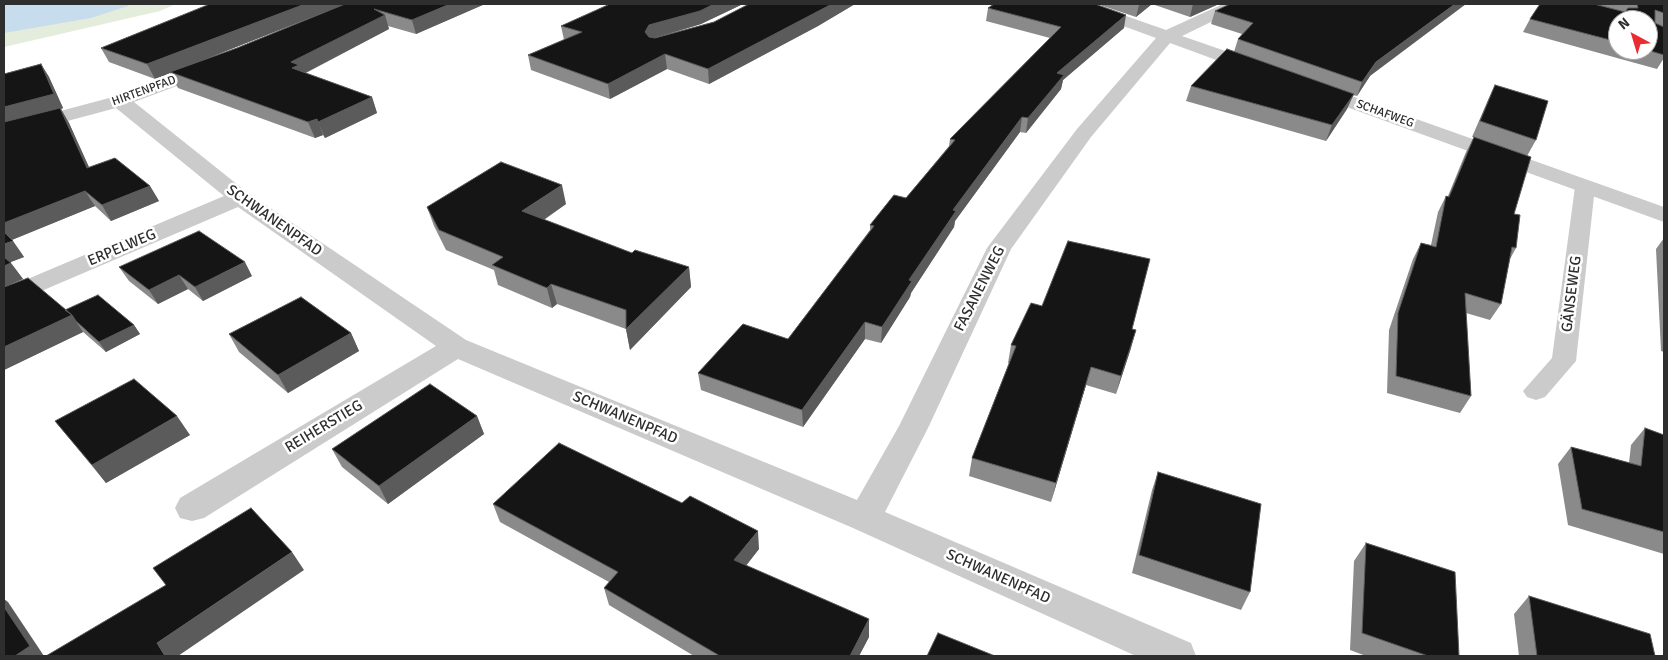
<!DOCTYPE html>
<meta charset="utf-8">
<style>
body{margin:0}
#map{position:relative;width:1668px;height:660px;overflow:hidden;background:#fff;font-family:Signika,sans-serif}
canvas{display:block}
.frame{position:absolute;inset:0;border:5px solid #2e2e2e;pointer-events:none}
.north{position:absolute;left:1608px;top:10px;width:50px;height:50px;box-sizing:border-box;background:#fff;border:1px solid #ababab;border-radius:50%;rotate:321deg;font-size:14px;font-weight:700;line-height:20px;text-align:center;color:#2e2e2e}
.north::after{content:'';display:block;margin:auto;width:18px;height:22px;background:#ea2c30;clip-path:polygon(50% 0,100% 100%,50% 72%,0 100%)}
</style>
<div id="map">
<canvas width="1668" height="660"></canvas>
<div class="frame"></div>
<div class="north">N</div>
</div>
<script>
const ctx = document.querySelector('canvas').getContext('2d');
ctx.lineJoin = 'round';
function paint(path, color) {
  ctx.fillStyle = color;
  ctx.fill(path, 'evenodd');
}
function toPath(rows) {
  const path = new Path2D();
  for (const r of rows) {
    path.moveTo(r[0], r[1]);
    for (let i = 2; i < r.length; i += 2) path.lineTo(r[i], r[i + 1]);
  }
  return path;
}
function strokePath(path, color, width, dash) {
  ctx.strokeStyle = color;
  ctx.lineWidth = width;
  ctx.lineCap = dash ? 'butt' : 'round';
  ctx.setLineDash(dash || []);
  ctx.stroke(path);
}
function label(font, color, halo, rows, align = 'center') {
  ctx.font = font + ' Signika,sans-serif';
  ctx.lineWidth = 5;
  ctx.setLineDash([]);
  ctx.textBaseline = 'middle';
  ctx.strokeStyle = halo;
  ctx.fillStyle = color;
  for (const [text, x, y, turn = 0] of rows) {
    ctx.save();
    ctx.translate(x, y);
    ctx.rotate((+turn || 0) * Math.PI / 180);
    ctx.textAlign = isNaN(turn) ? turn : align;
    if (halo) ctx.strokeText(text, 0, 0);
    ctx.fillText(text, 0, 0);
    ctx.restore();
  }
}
paint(toPath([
 [4,4,176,4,160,11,4,47]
]), '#e4ecdc');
paint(toPath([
 [4,4,128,4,128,6,91,18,4,33]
]), '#c7dced');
paint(toPath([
 [1585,181,1592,183,1595,187,1576,361,1545,397,1536,400,1527,397,1523,391,1552,358,1575,187,1578,183,1585,181]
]), '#cbcbcb');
paint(toPath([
 [1069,4,1092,4,1166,30,1223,4,1244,4,1242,7,1182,36,1263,64,1265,68,1263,72,1249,72,1170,43,1091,137,1011,249,929,426,885,512,1191,643,1196,656,1136,656,853,528,458,359,204,518,192,521,180,518,175,508,180,498,436,346,238,207,4,307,4,289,224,196,116,108,4,138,4,126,113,97,210,61,217,63,219,67,217,71,134,102,248,193,466,340,857,500,899,426,987,248,1077,129,1156,38,1071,7,1069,4],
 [1315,83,1664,207,1664,222,1308,93,1305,89,1308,85,1315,83]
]), '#cbcbcb');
paint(toPath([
 [210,4,485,4,416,34,388,26,389,29,306,73,372,97,377,113,325,138,323,135,315,138,178,88,170,73,155,79,109,62,101,48],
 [317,15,237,48,201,61],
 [610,4,743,4,701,24,663,36,714,22,749,4,855,4,818,26,709,84,667,69,610,99,531,70,528,55,564,40,561,26],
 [1097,4,1219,4,1190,17,1152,4,1136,17],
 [1230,4,1370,76,1357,96,1353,95,1347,109,1326,141,1186,101,1191,86,1234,52,1238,39,1242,34,1211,24,1215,11],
 [1540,4,1664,4,1664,58,1657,69,1523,32,1530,19],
 [1618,20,1648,50,1618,50],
 [988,8,1124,28,1063,80,1061,89,1026,133,1020,132,955,221,954,227,911,293,910,297,881,343,865,339,803,427,701,390,698,373,788,339,870,230,870,225,906,198,949,146,950,139,1050,38,986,21],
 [41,64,49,77,63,108,61,109,69,123,89,167,150,186,159,201,111,221,95,206,12,240,24,257,10,262,23,279,10,284,65,310,134,325,140,334,106,352,82,331,83,332,4,370,4,74],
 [1495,85,1536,140,1527,156,1514,214,1516,248,1510,259,1501,304,1490,320,1466,313,1471,396,1460,413,1387,393,1389,330,1413,259,1421,243,1431,245,1438,212,1446,196,1448,196,1466,152,1474,137,1472,137,1488,100],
 [566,204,544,220,632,253,689,267,691,287,630,350,626,329,557,304,552,308,498,285,494,270,446,250,434,226,427,207],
 [1664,238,1664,352,1661,351,1656,249],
 [119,267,252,276,203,301,188,289,158,304,129,281],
 [1132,329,1131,348,1116,394,1086,385,1051,502,969,476,972,458,1009,363,1008,363,1011,345],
 [351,333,359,351,288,393,239,352,229,334],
 [477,416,484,434,388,504,342,467,332,449],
 [55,421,190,435,106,483],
 [1645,428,1664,435,1664,554,1568,525,1558,464,1571,447,1629,463,1631,445],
 [1158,472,1250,592,1241,610,1132,573,1152,490],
 [493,504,759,549,746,566,869,637,859,656,694,656,609,605,604,588,609,582,500,522],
 [1366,543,1459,656,1366,656,1350,650,1354,561],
 [1529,596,1655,656,1519,656,1514,614]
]), '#8a8a8a');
paint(toPath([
 [305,4,345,4,155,79,147,64],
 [450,4,485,4,416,34,412,20],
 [714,4,743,4,701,24,650,39,645,32,649,25],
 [832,4,855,4,818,26,709,84,708,69],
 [1140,4,1152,4,1136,17,1139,5],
 [1193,4,1219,4,1190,17],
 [1455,4,1466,4,1370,76,1357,96,1362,82,1376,62],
 [385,15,389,29,303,74,299,83,291,62],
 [1126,15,1124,28,1063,80,1061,89,1026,133,1028,118,1057,73],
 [665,54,667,69,610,99,608,84],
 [41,64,49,77,63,108,61,109,69,123,96,183,4,124,4,107],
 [1354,94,1347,109,1326,141,1332,125],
 [372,97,377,113,325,138,318,122],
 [1022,117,1020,132,955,221,954,227,911,293,910,297,881,343,882,327,909,280,953,210],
 [317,119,323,135,315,138,308,122],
 [562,185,566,204,527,231,522,211],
 [150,186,159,201,111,221,102,205],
 [85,191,95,206,9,241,4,234,4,223],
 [13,241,24,257,6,264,4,262,4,244],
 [245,262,252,276,203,301,195,287],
 [11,263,23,279,4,287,4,266],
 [689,267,691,287,630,350,626,329],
 [179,275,188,289,158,304,149,290],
 [551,284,557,304,552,308,547,288],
 [72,315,83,332,4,370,4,347],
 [865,322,865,339,803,427,802,410],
 [134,325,140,334,106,352,99,342],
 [1136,330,1131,348,1116,394,1121,376],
 [351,333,359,351,288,393,278,375],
 [1091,367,1086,385,1051,502,1056,483],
 [177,416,190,435,106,483,92,465],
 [477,416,484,434,388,504,379,486],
 [758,531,759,549,736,578,734,560],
 [292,552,304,570,178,656,165,656,157,643],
 [4,599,8,602,44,656,15,656,4,607],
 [869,619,869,637,859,656,850,656]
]), '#5b5b5b');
const building = toPath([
 [210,4,305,4,147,64,101,48,210,4],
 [345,4,450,4,412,20,374,9,385,15,291,62,299,65,292,68,372,97,318,122,317,119,308,122,170,72,237,48,345,4],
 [610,4,714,4,700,11,649,25,645,32,649,37,655,38,714,22,749,4,832,4,708,69,665,54,608,84,528,55,582,32,561,26,610,4],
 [994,4,1095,4,1126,15,1057,73,1064,75,1028,118,1022,117,953,210,956,211,909,280,912,281,882,327,865,322,802,410,698,373,743,324,788,339,874,226,870,225,894,195,906,198,955,140,950,139,1061,27,988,8,994,4],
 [1230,4,1455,4,1376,62,1362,82,1238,39,1253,23,1215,11,1230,4],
 [1540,4,1594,4,1625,12,1628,8,1638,8,1637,4,1664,4,1664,13,1655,10,1655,23,1664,27,1664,55,1647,50,1648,50,1648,20,1618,20,1618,42,1530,19,1540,4],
 [1227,49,1354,94,1332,125,1191,86,1227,49],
 [41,64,54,94,4,107,4,74,41,64],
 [1495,85,1548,101,1536,140,1480,121,1495,85],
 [60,108,87,168,115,158,150,186,102,205,85,191,4,223,4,122,60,108],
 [1474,137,1531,157,1514,214,1520,215,1516,248,1512,247,1501,304,1465,293,1471,396,1396,376,1398,313,1421,243,1436,247,1446,196,1449,197,1474,137],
 [501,162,562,185,522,211,632,253,635,250,689,267,626,329,626,310,551,284,547,288,492,265,503,257,439,230,427,207,501,162],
 [199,231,245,262,195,287,179,275,149,290,119,267,199,231],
 [4,232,13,241,4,244,4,232],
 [1068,241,1150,259,1132,329,1136,330,1121,376,1091,367,1056,483,972,458,1016,346,1011,345,1031,303,1042,306,1068,241],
 [4,257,11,263,4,266,4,257],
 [28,278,72,315,4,347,4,287,28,278],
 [98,295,134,325,99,342,76,321,72,315,65,310,98,295],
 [301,297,351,333,278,375,229,334,301,297],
 [134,379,177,416,92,465,55,421,134,379],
 [430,384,477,416,379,486,332,449,430,384],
 [1645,428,1664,435,1664,532,1582,509,1571,447,1641,466,1645,428],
 [559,443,682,503,690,496,758,531,734,560,869,619,850,656,720,656,604,588,618,572,493,504,559,443],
 [1158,472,1261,504,1250,592,1139,555,1158,472],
 [251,508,292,552,157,643,165,656,46,656,166,585,153,568,251,508],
 [1366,543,1455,572,1459,656,1428,656,1362,633,1366,543],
 [1529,596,1650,634,1655,656,1537,656,1529,596],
 [4,607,30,646,15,656,4,656,4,607],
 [938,633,995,656,927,656,938,633]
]);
paint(building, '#151515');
strokePath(building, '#5b5b5b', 1);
label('12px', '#2e2e2e', '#fff', [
 ["HIRTENPFAD",144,91,-20],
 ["SCHAFWEG",1385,114,20]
]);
label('15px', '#2e2e2e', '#fff', [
 ["SCHWANENPFAD",274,221,35],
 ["ERPELWEG",122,248,-23],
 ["FASANENWEG",980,289,-63],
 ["GÄNSEWEG",1572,294,-83],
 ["SCHWANENPFAD",625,418,23],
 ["REIHERSTIEG",324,427,-31],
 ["SCHWANENPFAD",998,577,24]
]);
</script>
